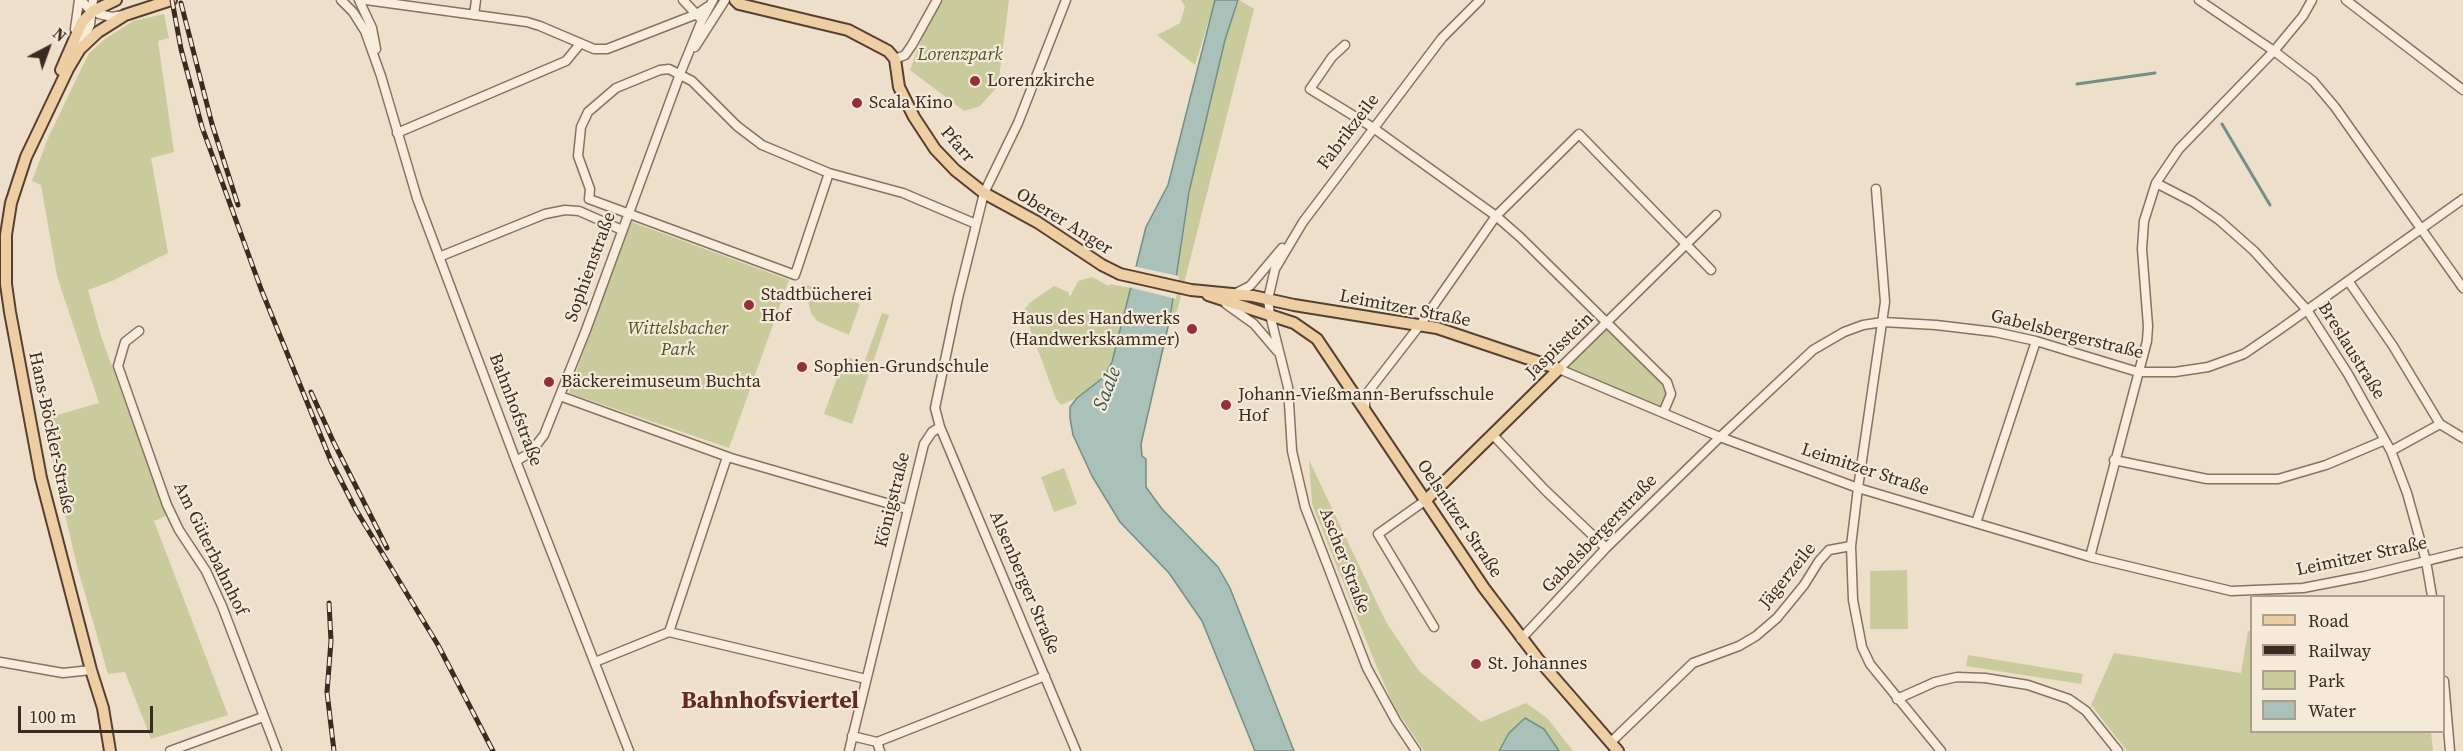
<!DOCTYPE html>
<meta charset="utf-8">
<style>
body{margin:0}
#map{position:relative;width:2463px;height:751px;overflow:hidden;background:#eddfc9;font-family:"Source Serif 4",serif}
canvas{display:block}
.legend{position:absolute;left:2250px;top:595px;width:195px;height:138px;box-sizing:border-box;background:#f5ead8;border:2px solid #aa9e8f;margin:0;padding:8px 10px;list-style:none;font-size:18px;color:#3a2b21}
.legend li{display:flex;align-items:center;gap:12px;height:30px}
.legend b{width:30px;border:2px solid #aa9e8f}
.north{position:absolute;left:18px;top:18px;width:60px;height:60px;-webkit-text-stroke:4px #f5ead8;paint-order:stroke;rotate:41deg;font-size:16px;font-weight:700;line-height:24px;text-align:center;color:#3a2b21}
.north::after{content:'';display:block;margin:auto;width:21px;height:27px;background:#3a2b21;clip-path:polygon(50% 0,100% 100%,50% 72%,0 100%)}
.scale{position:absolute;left:18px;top:706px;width:135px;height:27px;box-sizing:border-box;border:3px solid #3a2b21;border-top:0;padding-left:8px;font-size:18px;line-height:21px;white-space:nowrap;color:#3a2b21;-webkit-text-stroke:4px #f5ead8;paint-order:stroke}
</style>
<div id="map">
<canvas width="2463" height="751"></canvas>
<ul class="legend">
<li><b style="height:8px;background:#edcfa3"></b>Road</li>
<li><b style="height:8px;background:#3a2b21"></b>Railway</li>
<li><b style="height:16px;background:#cacb9d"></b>Park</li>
<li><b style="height:16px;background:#a9c1b8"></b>Water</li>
</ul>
<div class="north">N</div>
<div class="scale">100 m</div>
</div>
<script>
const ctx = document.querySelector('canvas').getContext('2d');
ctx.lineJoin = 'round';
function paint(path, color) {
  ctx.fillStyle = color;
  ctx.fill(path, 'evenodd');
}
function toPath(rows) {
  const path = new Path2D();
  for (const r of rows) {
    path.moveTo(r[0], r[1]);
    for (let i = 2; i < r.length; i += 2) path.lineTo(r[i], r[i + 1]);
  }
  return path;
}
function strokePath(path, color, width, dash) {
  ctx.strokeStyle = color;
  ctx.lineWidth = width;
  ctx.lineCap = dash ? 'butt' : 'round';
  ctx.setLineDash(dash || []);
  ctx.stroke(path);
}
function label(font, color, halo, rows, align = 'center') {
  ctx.font = font + ' "Source Serif 4",serif';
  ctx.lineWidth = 4.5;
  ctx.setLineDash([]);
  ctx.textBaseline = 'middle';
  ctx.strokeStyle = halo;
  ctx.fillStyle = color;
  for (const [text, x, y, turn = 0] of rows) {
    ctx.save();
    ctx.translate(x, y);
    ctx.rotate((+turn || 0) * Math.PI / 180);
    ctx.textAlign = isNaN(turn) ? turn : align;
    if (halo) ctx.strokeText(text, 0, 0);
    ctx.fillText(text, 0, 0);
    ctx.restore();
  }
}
paint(toPath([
 [941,0,1009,0,998,86,980,106,964,111,910,70,926,28],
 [1181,0,1215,0,1195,65,1157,35,1180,23,1185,7],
 [1239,0,1254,9,1177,311,1170,318,1189,192,1225,40],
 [164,14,169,38,158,41,174,152,151,158,168,253,112,281,88,290,101,336,166,516,154,521,228,715,151,739,125,672,108,674,77,566,43,419,99,403,57,276,41,185,32,181,48,138,89,53,105,39,133,21],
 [629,221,789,280,729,448,569,393],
 [1092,277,1109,286,1110,284,1131,288,1112,362,1104,377,1093,387,1077,398,1061,405,1056,399,1023,310,1029,305,1028,304,1054,286,1068,292,1070,297,1078,281],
 [802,283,860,304,849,335,817,321,811,313,807,297,798,293],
 [882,313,889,315,852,424,824,414,845,356,864,363],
 [1607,325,1663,379,1668,391,1663,412,1560,370],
 [1309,460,1386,622,1419,671,1481,722,1526,703,1547,718,1573,751,1559,751,1544,729,1509,733,1499,751,1424,751,1395,708,1378,670,1312,504],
 [1064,468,1077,504,1054,512,1041,477],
 [1907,570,1908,629,1870,629,1870,571],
 [2248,631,2252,632,2252,732,2431,732,2433,751,2127,751,2091,705,2114,653,2241,673],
 [1968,655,2083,674,2081,684,1966,666]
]), '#cacb9d');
const water = toPath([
 [1215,0,1238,0,1225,40,1189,192,1170,318,1141,444,1142,456,1146,459,1146,487,1162,509,1218,567,1230,588,1294,751,1255,751,1202,621,1169,573,1120,522,1092,476,1073,435,1070,418,1070,407,1077,398,1104,377,1112,362,1146,227,1168,185,1215,0],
 [1525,718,1544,729,1559,751,1499,751,1509,733,1525,718]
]);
paint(water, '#a9c1b8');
strokePath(water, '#709085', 1.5);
paint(toPath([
 [1133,266,1179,276,1176,299,1128,287]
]), '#eddfc9');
strokePath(toPath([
 [2077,84,2155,73],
 [2222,124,2270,205]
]), '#709085', 3);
const minor = toPath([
 [81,0,88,8,99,14,112,17,123,15],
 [341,0,353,12,365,31,381,76,417,198,516,461,629,751],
 [359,0,372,28,376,49],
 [366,0,527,22,540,26,594,49,607,49,697,14,707,7],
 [683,0,699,17],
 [1066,0,1018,123,984,193,958,298,935,408,940,427,1076,751],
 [2199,0,2274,51,2313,81,2335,107,2463,288],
 [2346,0,2463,90],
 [474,15,476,0],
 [75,29,79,0],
 [1345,45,1332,57,1310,89,1372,127,1496,216,1520,237,1667,382,1671,394,1663,413],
 [80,47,90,25,93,0],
 [695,47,725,0],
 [895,59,905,55,912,45,937,0],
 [397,133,566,61,580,44],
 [2156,183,2193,202,2219,220,2254,251,2307,310,2348,374,2391,451,2407,493,2417,529,2426,561,2432,596],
 [1876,189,1885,302,1858,488,1851,546,1853,600,1862,647,1870,664,1941,751],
 [589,199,590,189,578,156,581,127,588,112,616,88,660,70,669,69,692,81,737,126,762,145,829,173,903,193,976,224],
 [589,199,795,275,829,173],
 [1716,215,1559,369,1720,437,1858,488,2090,557,2231,591,2303,588,2365,576,2463,552],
 [439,257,545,214,565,210,579,211,622,230],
 [2349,282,2393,346,2440,424,2463,438],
 [1236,293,1250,286,1282,248],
 [1226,304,1254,324,1277,351],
 [139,331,125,342,118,366,167,505,179,530,206,571,222,606,277,751],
 [560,396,731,458,907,509],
 [1365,409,1365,397,1368,392,1420,325,1496,216,1579,134,1711,270],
 [1492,434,1545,490,1606,548],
 [2391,451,2440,424],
 [2114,460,2207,479,2278,479,2326,465,2385,440],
 [516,461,530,453,544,435,586,330,680,74,702,20,713,0],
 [1426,500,1378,534,1434,627],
 [1976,523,2036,341],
 [2090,557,2147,341,2148,326,2142,249,2144,221,2156,183,2179,149,2274,51,2303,16,2312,0],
 [669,632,866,679],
 [1521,639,1606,548,1720,437,1813,350,1844,332,1863,325,1883,322,1936,325,1995,332,2036,341,2138,372,2175,372,2208,367,2244,354,2279,330,2463,199],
 [0,662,63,673,91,670],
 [595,662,669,632,727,457],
 [2444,681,2450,751],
 [1897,699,1935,682,1957,677,1985,678,2028,685,2069,699,2086,711,2118,751],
 [852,736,877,742,1045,676],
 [877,742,880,751],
 [1611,742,1693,663,1739,646,1756,636,1777,618,1804,585,1819,561,1829,550,1851,546],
 [170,751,263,717],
 [849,751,924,444,932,432,940,427],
 [1416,751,1396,721,1367,668,1305,507,1292,451,1288,387,1270,315,1268,299,1275,269,1303,222,1442,38,1480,0]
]);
const major = toPath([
 [735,0,739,4,848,30,888,51,895,59,899,87,914,117,935,149,955,170,984,193,1037,222,1102,265,1120,274,1191,290,1253,296,1294,305,1437,328,1559,369,1426,500],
 [61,70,82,22,93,11,116,0],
 [1208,295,1294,323,1317,339,1484,588,1538,659,1618,751],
 [110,751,103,708,91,670,41,478,10,312,6,284,6,235,11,203,26,157,68,69,80,49,98,32,125,15,171,0]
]);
strokePath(minor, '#88715e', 11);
strokePath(major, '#574032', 14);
strokePath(minor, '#f8eddc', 8);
strokePath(major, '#edcfa3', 10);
const rail = toPath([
 [172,0,181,49,202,127,261,289,331,461,356,510,438,645,493,751],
 [181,3,212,124,238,205],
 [311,392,333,441,387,548],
 [329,603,331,641,327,692,334,751]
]);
strokePath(rail, '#3a2b21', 5);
strokePath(rail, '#f5ead8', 3, [9]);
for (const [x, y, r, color] of [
 [975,81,6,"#95303b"],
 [857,103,6,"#95303b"],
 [749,305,6,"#95303b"],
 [1192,329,6,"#95303b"],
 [802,367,6,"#95303b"],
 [549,382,6,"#95303b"],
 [1226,405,6,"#95303b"],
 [1476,664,6,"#95303b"]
]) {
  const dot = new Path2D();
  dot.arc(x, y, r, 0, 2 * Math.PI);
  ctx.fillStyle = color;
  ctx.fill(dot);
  strokePath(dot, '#f5ead8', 2);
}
label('italic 18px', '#4e5528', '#f5ead8', [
 ["Lorenzpark",960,55],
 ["Wittelsbacher",678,329],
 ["Park",678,350]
]);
label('18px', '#3a2b21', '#f5ead8', [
 ["Lorenzkirche",987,81],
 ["Scala Kino",869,103],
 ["Stadtbücherei",761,295],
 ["Hof",761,316],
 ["Haus des Handwerks",1180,319,"right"],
 ["(Handwerkskammer)",1180,340,"right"],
 ["Sophien-Grundschule",814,367],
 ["Bäckereimuseum Buchta",561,382],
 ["Johann-Vießmann-Berufsschule",1238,395],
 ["Hof",1238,416],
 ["St. Johannes",1488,664]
], 'left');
label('18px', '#3a2b21', '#f5ead8', [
 ["Fabrikzeile",1349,132,-53],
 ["Pfarr",957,145,49],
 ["Oberer Anger",1064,222,32],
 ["Sophienstraße",591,267,-70],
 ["Leimitzer Straße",1405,309,11],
 ["Gabelsbergerstraße",2067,335,14],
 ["Jaspisstein",1560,346,-44],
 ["Breslaustraße",2351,351,58],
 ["Bahnhofstraße",515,410,69],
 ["Hans-Böckler-Straße",51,433,78],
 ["Leimitzer Straße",1865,470,18],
 ["Königstraße",893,500,-76],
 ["Oelsnitzer Straße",1459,519,56],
 ["Gabelsbergerstraße",1600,534,-46],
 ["Am Güterbahnhof",210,549,64],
 ["Leimitzer Straße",2362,557,-12],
 ["Ascher Straße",1344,561,69],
 ["Jägerzeile",1788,576,-51],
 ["Alsenberger Straße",1024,583,67]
]);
label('italic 20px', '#315952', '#f5ead8', [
 ["Saale",1108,389,-69]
]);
label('bold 24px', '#642a22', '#f5ead8', [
 ["Bahnhofsviertel",770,702]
]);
</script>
